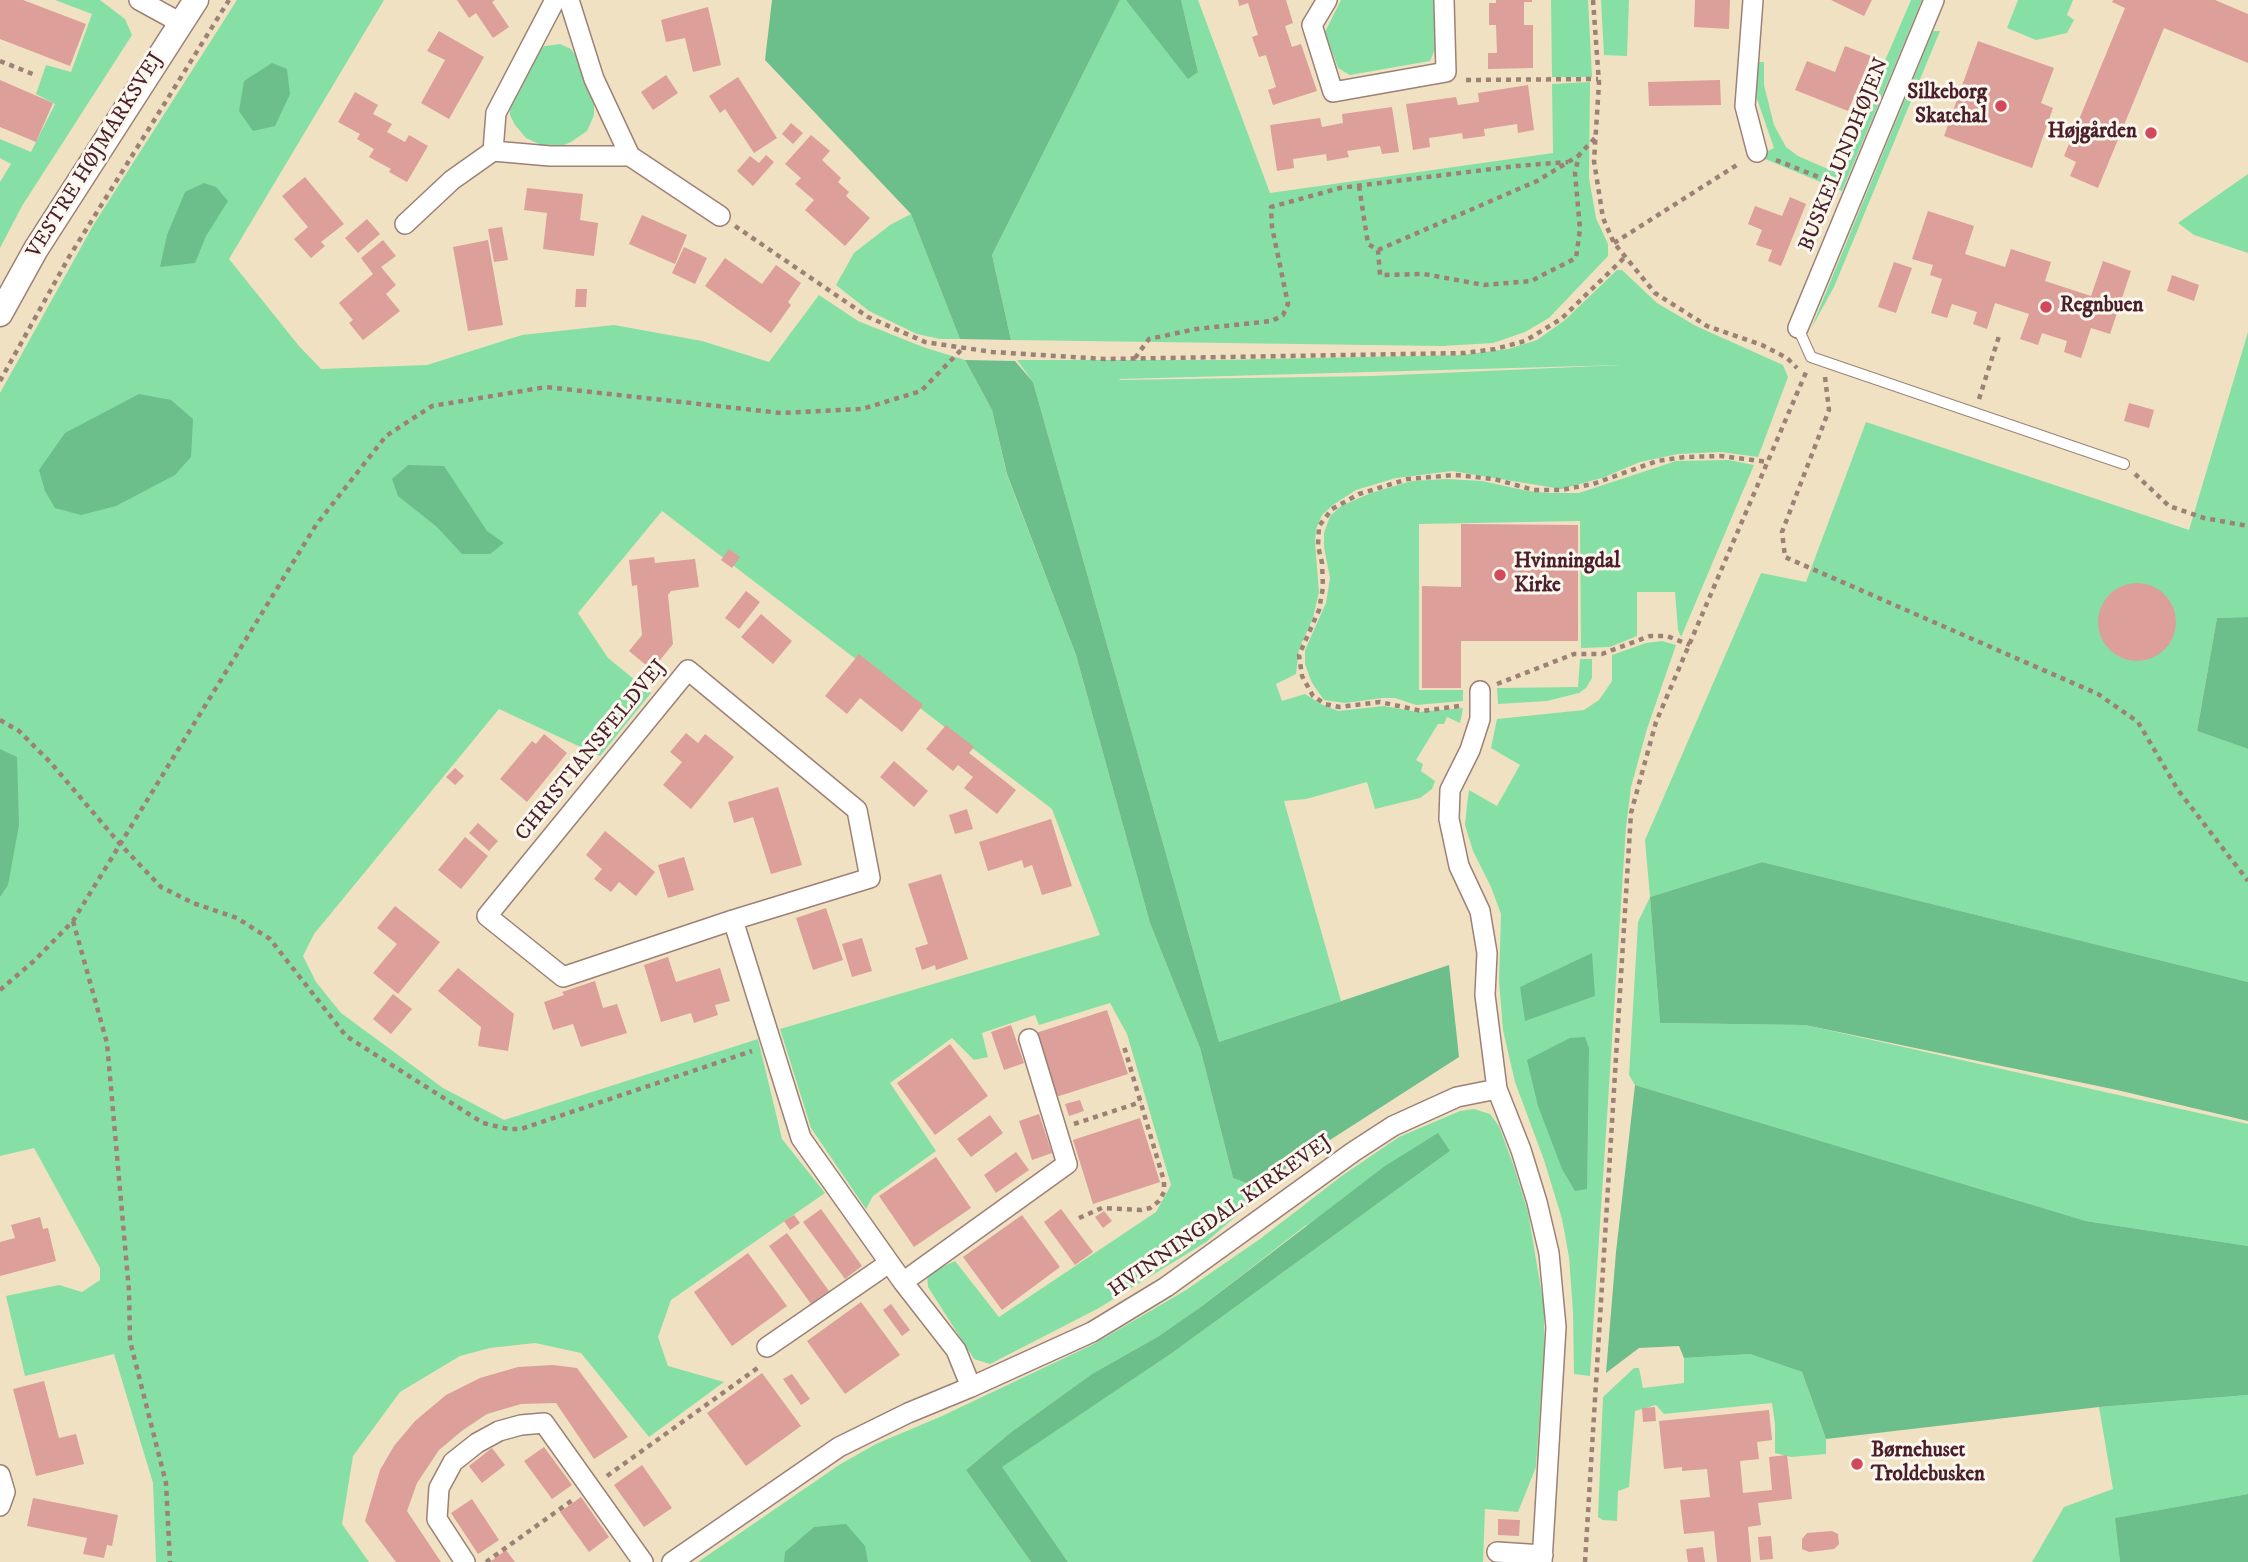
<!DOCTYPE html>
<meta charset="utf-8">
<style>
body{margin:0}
canvas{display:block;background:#f0e1c2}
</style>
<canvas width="2248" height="1562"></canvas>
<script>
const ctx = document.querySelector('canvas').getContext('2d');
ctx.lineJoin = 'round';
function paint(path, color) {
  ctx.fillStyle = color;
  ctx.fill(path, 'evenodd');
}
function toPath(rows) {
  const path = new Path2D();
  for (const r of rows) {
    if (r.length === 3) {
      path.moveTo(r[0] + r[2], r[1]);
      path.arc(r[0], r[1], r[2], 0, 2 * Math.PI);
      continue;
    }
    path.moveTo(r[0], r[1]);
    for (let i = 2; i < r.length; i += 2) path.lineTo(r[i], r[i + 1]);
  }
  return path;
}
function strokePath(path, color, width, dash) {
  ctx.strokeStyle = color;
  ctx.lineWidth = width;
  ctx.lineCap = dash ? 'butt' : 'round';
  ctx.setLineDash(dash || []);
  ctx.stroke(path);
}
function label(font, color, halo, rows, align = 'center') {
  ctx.font = font + ' "IM FELL DW Pica",serif';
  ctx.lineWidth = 6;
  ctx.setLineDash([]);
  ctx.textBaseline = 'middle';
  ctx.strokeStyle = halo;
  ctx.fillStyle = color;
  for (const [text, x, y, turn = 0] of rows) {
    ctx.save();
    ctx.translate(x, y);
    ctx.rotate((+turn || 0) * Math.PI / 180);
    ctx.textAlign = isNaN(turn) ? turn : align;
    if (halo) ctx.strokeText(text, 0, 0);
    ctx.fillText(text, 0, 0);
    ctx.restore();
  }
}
paint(toPath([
 [55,0,100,0,125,19,132,35,22,206,0,248,0,182,11,164,0,158,0,139,31,152,55,104,36,94,46,65,71,72,92,14],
 [237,0,384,0,229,259,299,346,321,369,427,365,522,335,614,325,702,341,769,362,819,295,858,321,923,347,965,360,992,410,1007,475,1076,655,1150,923,1200,1048,1233,1178,1257,1187,1249,1205,1206,1242,1099,1308,990,1364,974,1359,928,1287,927,1274,955,1261,999,1317,1156,1212,1171,1185,1127,1034,1110,1003,1039,1025,1035,1015,982,1033,988,1057,974,1060,952,1038,890,1083,936,1151,873,1196,866,1209,811,1128,780,1029,1100,935,1052,809,662,511,578,613,608,658,651,693,600,756,499,709,314,934,303,956,316,982,341,1013,443,1088,504,1120,758,1039,782,1139,825,1193,671,1300,658,1337,668,1366,724,1382,649,1437,581,1353,535,1343,490,1348,460,1356,400,1392,353,1456,342,1524,369,1562,156,1562,153,1483,114,1354,25,1376,6,1296,59,1285,82,1292,100,1280,100,1268,34,1148,0,1156,0,393,94,224],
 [1120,0,1126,0,1198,72,1181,0,1198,0,1270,193,1553,153,1552,84,1590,82,1589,178,1596,218,1608,244,1608,256,1549,318,1525,332,1493,343,1442,346,1011,340,992,255],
 [1341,0,1435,0,1436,47,1430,61,1350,75,1338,68,1325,32],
 [1551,0,1588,0,1592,77,1552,77],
 [1601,0,1629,0,1627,56,1604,55],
 [1911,0,1922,0,1842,191,1758,156,1774,148,1756,96,1754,62,1764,62,1764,85,1774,125,1786,147,1798,156,1837,173],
 [2018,0,2073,0,2067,15,2074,20,2067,33,2036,40,2007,28],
 [1933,31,1940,31,1834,287,1811,329],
 [560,44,571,49,579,61,594,101,594,115,587,131,571,142,562,146,541,145,526,138,515,125,510,115,509,101,534,51,545,46],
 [2248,174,2248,253,2194,235,2178,223],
 [911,214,960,339,940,339,917,334,869,311,836,285,854,253,890,225],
 [1617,270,1622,270,1657,303,1696,326,1783,365,1788,377,1758,457,1721,452,1678,454,1640,462,1602,478,1561,489,1452,471,1396,478,1356,490,1333,505,1322,515,1316,529,1315,542,1319,592,1313,618,1299,649,1296,674,1276,684,1282,701,1305,694,1321,704,1338,711,1384,706,1418,712,1463,708,1460,723,1447,717,1444,724,1438,724,1416,760,1423,764,1421,771,1435,781,1432,789,1420,798,1375,809,1367,782,1306,799,1284,801,1341,1001,1219,1042,1033,382,1017,360,1216,360,1462,355,1508,349,1537,340,1565,320],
 [1621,365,1373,376,1119,380,1120,379],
 [2248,332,2248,617,2217,618,2197,731,2248,749,2248,982,1762,862,1650,897,1660,1023,1805,1025,2248,1124,2248,1246,2086,1221,1635,1085,1629,1075,1638,922,1650,897,1645,840,1761,573,1806,582,1866,422,2189,530],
 [1729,460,1754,465,1681,637,1678,630,1675,592,1637,592,1637,636,1610,647,1581,648,1580,521,1419,524,1419,690,1463,690,1463,701,1416,705,1395,698,1383,698,1345,703,1324,700,1312,683,1305,664,1305,650,1326,603,1330,578,1324,547,1324,533,1330,516,1341,506,1371,493,1412,481,1447,479,1482,481,1528,491,1548,493,1579,493,1676,461],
 [1662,641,1676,645,1647,729,1631,787,1626,827,1590,1376,1574,1374,1573,1312,1569,1257,1562,1219,1544,1160,1515,1082,1503,1030,1499,981,1501,914,1491,887,1473,851,1465,825,1467,805,1469,790,1497,806,1520,765,1491,748,1497,719,1584,710,1599,700,1612,681,1612,655,1646,643],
 [1580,659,1592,659,1592,678,1586,688,1579,693,1547,701,1498,704,1497,688,1578,687],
 [1474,1109,1490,1114,1499,1126,1513,1164,1528,1212,1544,1307,1544,1350,1536,1467,1518,1512,1485,1509,1483,1562,1068,1562,1001,1467,1172,1353,1450,1151,1305,1226,1202,1306,1159,1336,1092,1374,1010,1433,966,1470,1031,1562,698,1562,839,1465,876,1444,942,1416,1094,1344,1186,1290,1260,1239,1343,1175,1399,1137,1460,1111],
 [1750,1354,1802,1372,1826,1439,1826,1454,1791,1457,1775,1453,1775,1424,1772,1403,1664,1414,1656,1405,1635,1411,1629,1487,1618,1491,1617,1521,1603,1520,1598,1517,1603,1397,1634,1368,1639,1368,1643,1388,1684,1383,1684,1358],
 [2248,1395,2248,1494,2116,1518,2120,1562,2032,1562,2064,1507,2113,1489,2099,1407]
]), '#86e0a5');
paint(toPath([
 [772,0,1120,0,992,255,1011,340,960,339,911,214,765,60],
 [1126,0,1181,0,1198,72,1188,79],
 [272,63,287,69,290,94,275,126,253,131,239,111,244,81],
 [204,183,216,187,228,201,206,236,195,263,160,267,167,235,185,192],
 [965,360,1015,361,1033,382,1219,1042,1449,965,1459,1057,1257,1187,1233,1178,1200,1048,1150,923,1076,655,1007,474,992,410],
 [139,394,171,400,193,419,191,457,175,475,116,506,81,515,55,508,45,491,39,470,65,433],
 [408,465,444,466,487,531,504,543,490,554,462,554,437,527,398,496,392,479],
 [2248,617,2248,749,2197,731,2217,618],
 [0,749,17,757,19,825,8,885,0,897],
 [1762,862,2248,982,2248,1121,2117,1090,1805,1025,1660,1023,1650,897],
 [1592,953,1595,996,1525,1021,1520,987],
 [1585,1037,1589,1048,1587,1189,1575,1191,1562,1169,1538,1106,1527,1060,1570,1038],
 [1635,1085,2086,1221,2248,1246,2248,1395,2099,1407,1826,1439,1802,1372,1750,1354,1684,1358,1679,1346,1639,1348,1606,1373,1616,1252],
 [1438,1133,1450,1151,1172,1353,1002,1467,1068,1562,1031,1562,966,1470,1010,1433,1092,1374,1159,1336,1202,1306,1385,1166],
 [2248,1494,2248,1562,2120,1562,2115,1518],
 [846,1524,865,1546,868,1562,784,1562,785,1552,814,1527]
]), '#6cbe8a');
paint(toPath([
 [0,0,23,0,86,24,70,66,0,39],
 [457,0,495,0,492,2,509,27,493,38,476,13,469,18],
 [1238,0,1286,0,1293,23,1285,26,1292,47,1301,44,1317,91,1273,105,1268,90,1276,87,1266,55,1259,57,1252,37,1258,35,1248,3,1239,6],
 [1496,0,1532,0,1532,2,1524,2,1524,25,1533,25,1533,68,1488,69,1488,53,1497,53,1496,25,1489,25,1489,3,1496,3],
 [1695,0,1730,0,1729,29,1694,27],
 [1831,0,1872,0,1864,16],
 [2113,0,2215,0,2248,14,2248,63,2164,28,2098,188,2070,176,2076,162,2064,156,2125,8,2112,2],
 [708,7,721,65,693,72,685,38,666,42,661,20],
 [439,31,484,57,449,119,421,103,445,60,427,51],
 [1978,41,2054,68,2041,103,2053,108,2032,168,1944,136],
 [1845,46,1871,56,1848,111,1795,90,1807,61,1835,72],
 [666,75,678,93,653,110,641,92],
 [738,77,777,138,754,153,725,109,720,113,709,96],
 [0,80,53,103,36,142,0,127],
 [1720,80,1721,105,1649,106,1648,82],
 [1528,85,1534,130,1518,133,1517,124,1484,129,1485,136,1463,139,1462,133,1429,138,1430,147,1413,150,1406,104,1456,97,1458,105,1479,102,1478,93],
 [355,92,378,105,373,114,392,124,387,132,405,142,409,135,428,146,407,182,389,172,391,169,369,157,374,149,357,139,360,134,338,122],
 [1392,107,1399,152,1382,154,1380,146,1347,151,1349,157,1327,161,1326,154,1293,159,1294,168,1277,171,1270,125,1320,118,1322,127,1343,123,1342,114],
 [791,123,803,133,793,144,782,134],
 [811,135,830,151,822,160,841,178,838,182,849,192,846,196,870,218,845,246,805,210,814,200,795,184,801,178,785,164],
 [766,155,774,162,753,186,737,171,750,156,759,163],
 [305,177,344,224,321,242,325,246,311,258,294,239,308,227,282,196],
 [527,188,583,194,580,220,598,223,594,256,543,249,547,213,524,210],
 [1790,197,1806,204,1781,266,1768,261,1772,250,1756,245,1762,230,1748,224,1755,206,1782,216],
 [1928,211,1974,226,1965,254,2005,267,2011,249,2051,262,2045,281,2091,296,2103,261,2131,271,2110,334,2091,328,2081,358,2064,352,2067,341,2042,333,2038,345,2020,339,2029,314,1995,303,1987,329,1973,324,1977,312,1952,304,1947,318,1931,313,1942,279,1930,275,1933,265,1912,259],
 [642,215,687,235,675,264,629,244],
 [367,219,380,234,358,253,345,238],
 [502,227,508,260,494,262,488,229],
 [383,240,396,256,381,267,396,285,386,294,400,311,363,340,349,323,353,320,339,303,373,274,361,258],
 [488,240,503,325,468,331,453,247],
 [684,247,707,258,695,284,672,273],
 [725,258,762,284,776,265,801,283,788,302,791,305,771,333,705,286],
 [1894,262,1912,268,1896,313,1878,307],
 [2172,275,2199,285,2194,301,2167,291],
 [576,289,587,289,586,307,575,307],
 [2129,403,2154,410,2149,428,2124,421],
 [1461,524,1578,525,1578,641,1461,641,1461,688,1422,688,1422,586,1461,587],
 [729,549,740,557,732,568,721,560],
 [654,557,655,563,695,559,699,587,671,591,668,595,673,644,652,670,629,651,642,635,637,585,632,586,629,560],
 [2137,622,39],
 [746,591,760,602,739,629,725,618],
 [761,614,792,641,773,664,741,637],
 [859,654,923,705,902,732,860,698,847,714,825,696],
 [946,725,974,747,969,753,1016,790,997,814,964,788,973,777,958,765,953,771,926,749],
 [686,733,698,743,705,734,734,757,691,809,663,785,682,762,670,752],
 [544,734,567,753,527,802,500,779,532,741,536,744],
 [894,761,928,791,914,807,880,777],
 [455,768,464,776,455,785,446,777],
 [778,787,802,865,771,874,753,817,734,823,728,802],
 [967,809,973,829,955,834,949,815],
 [1051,819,1072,886,1042,895,1032,865,1024,868,1022,860,988,871,979,842],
 [478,823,498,841,489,851,469,833],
 [605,831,655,872,636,896,619,882,611,892,594,879,602,869,586,855],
 [465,837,488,856,461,889,438,870],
 [684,857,694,890,668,898,658,865],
 [941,874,968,959,936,970,935,965,922,970,915,948,928,944,908,884],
 [395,906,440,942,398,994,373,973,397,944,377,928],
 [826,908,843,960,813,970,796,918],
 [862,938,872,971,852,977,842,944],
 [668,957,676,982,720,968,730,1001,715,1005,718,1015,694,1023,691,1013,661,1022,644,965],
 [458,968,514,1014,508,1051,478,1046,481,1027,438,991],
 [595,981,603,1008,617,1004,627,1033,581,1047,573,1024,553,1030,544,1002,564,995,562,992],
 [393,994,412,1009,391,1034,373,1019],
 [1107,1010,1128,1074,1056,1097,1036,1033],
 [1011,1025,1024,1063,1004,1070,991,1032],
 [950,1044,988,1096,935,1135,897,1083],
 [1080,1100,1084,1111,1069,1116,1065,1104],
 [1039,1114,1052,1153,1032,1160,1019,1121],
 [990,1115,1003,1133,971,1157,957,1139],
 [1140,1118,1160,1182,1093,1204,1073,1140],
 [1016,1152,1029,1170,996,1193,984,1175],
 [936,1157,971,1208,914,1247,879,1196],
 [821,1209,862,1266,845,1279,803,1222],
 [1061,1209,1093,1252,1075,1265,1044,1222],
 [1104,1211,1112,1221,1103,1228,1095,1217],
 [794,1215,800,1223,790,1230,784,1221],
 [1022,1215,1060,1267,1002,1310,963,1257],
 [40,1217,43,1229,48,1228,56,1261,0,1276,0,1242,15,1238,11,1225],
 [787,1233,829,1291,811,1304,769,1246],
 [748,1253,787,1306,732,1346,694,1292],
 [861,1302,900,1355,845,1394,807,1341],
 [891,1304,910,1330,902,1336,883,1310],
 [553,1365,577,1368,628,1437,594,1459,556,1403,521,1404,487,1414,463,1430,439,1450,417,1483,407,1511,441,1562,396,1562,365,1521,380,1470,394,1446,415,1421,446,1395,480,1378,518,1367],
 [762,1373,801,1426,746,1466,707,1413],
 [792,1374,810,1399,801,1405,783,1379],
 [44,1381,59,1438,76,1434,84,1464,36,1476,13,1389],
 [1655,1407,1656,1421,1643,1422,1642,1408],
 [1769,1410,1772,1440,1757,1442,1759,1459,1740,1461,1743,1493,1772,1490,1769,1457,1787,1455,1792,1499,1758,1503,1761,1525,1748,1527,1751,1562,1717,1562,1714,1531,1684,1534,1680,1500,1710,1497,1707,1469,1682,1471,1682,1467,1664,1469,1659,1421],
 [544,1447,572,1485,552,1499,524,1461],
 [492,1448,505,1465,482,1483,469,1466],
 [642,1465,672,1508,644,1527,614,1485],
 [581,1497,609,1537,589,1552,560,1512],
 [33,1498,118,1515,112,1546,107,1545,104,1558,83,1554,87,1538,27,1526],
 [472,1499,499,1540,478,1554,451,1513],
 [1498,1519,1520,1520,1519,1536,1498,1535],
 [1832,1531,1838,1534,1839,1544,1834,1549,1809,1552,1802,1549,1802,1539,1807,1533],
 [1771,1536,1773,1559,1760,1560,1758,1537],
 [1703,1547,1705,1562,1688,1562,1686,1549],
 [506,1550,515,1562,490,1562]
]), '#dc9f99');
const service = toPath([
 [1798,328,1811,357,2124,464]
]);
const minor = toPath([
 [139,0,181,23],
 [569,0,594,79,630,156],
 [1327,0,1312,25,1333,92,1446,72,1444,0],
 [1753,0,1745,106,1757,152],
 [493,151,550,156,630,156,720,216],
 [405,224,452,180,493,151,496,113,555,0],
 [1798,328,1934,0],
 [688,670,857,810,870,878,733,920,563,977,487,916,688,670],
 [1480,691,1480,719,1470,750,1450,790,1449,819,1459,866,1480,911,1487,953,1485,995,1497,1089,1521,1150,1537,1202,1549,1253,1556,1327,1542,1562],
 [903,1282,1067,1164,1029,1039],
 [767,1347,889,1263],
 [971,1387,1092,1332,1166,1287,1353,1152,1393,1126,1457,1097,1497,1089],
 [0,1475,5,1492,0,1506],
 [1497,1552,1543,1555],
 [465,1562,437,1519,439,1488,453,1462,477,1443,499,1431,521,1425,544,1423,643,1562],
 [672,1562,839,1447,908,1413,971,1387,956,1350,903,1282,801,1138,733,920]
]);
const tertiary = toPath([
 [0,314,36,249,196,0]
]);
strokePath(service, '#9d8076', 12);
strokePath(minor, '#9d8076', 22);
strokePath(tertiary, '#9d8076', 27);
strokePath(toPath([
 [1593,0,1599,83,1594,161,1603,218,1614,243,1655,293,1707,326,1762,345,1787,358,1797,368],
 [0,61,35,75],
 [1466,80,1598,79],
 [1776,160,1836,184],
 [1359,186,1368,244,1378,250,1380,275,1424,274,1484,285,1531,281,1576,258,1580,229,1575,173,1579,155,1595,138],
 [735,226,868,317,925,342,992,352,1105,359,1465,353,1495,349,1525,341,1561,319,1625,257],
 [1614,243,1740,163],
 [1378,250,1537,181,1578,156],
 [1135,358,1149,339,1196,329,1272,321,1283,315,1288,304,1272,227,1271,207,1340,188,1516,166,1568,162],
 [1825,377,1829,410,1782,532,1785,557,2098,694,2138,722,2178,790,2248,881],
 [0,381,69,257,229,0],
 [1979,399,2000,333],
 [2135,474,2169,506,2204,518,2248,526],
 [1497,684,1574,654,1602,654,1650,636,1667,636,1690,645],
 [1459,706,1422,711,1380,702,1339,707,1325,704,1313,696,1302,676,1299,655,1319,610,1323,587,1322,563,1318,546,1319,526,1332,509,1359,494,1408,479,1455,475,1494,479,1534,490,1561,490,1593,484,1657,461,1685,457,1721,456,1768,462],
 [0,720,19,731,51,763,120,844,161,887,193,903,237,918,270,939,346,1036,483,1123,508,1129,521,1129,752,1051],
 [73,921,107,1043,129,1291,130,1341,166,1483,170,1562],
 [0,990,35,960,73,921,316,525,386,436,432,406,546,387,781,413,862,409,921,391,963,348],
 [1074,1124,1141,1102],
 [1079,1218,1102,1208,1141,1210,1150,1208,1159,1201,1164,1192,1164,1181,1123,1043],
 [607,1476,759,1367],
 [486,1562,574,1499],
 [1585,1562,1631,813,1656,722,1807,370]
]), '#9d8076', 4.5, [5, 5]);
strokePath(service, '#fff', 10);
strokePath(minor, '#fff', 19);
strokePath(tertiary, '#fff', 24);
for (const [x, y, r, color] of [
 [2001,106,7,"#d1495b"],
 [2151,133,7,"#d1495b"],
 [2046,307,7,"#d1495b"],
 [1500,575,7,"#d1495b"],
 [1857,1464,7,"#d1495b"]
]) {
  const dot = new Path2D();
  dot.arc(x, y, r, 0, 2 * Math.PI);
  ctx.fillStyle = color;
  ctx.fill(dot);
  strokePath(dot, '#fbf7ec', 2.5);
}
label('bold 21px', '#4a1f2b', '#fbf7ec', [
 ["Silkeborg",1987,94,"right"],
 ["Skatehal",1987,118,"right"],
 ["Højgården",2137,133,"right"],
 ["Regnbuen",2060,307],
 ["Hvinningdal",1514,563],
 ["Kirke",1514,587],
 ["Børnehuset",1871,1452],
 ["Troldebusken",1871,1476]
], 'left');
label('21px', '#4a1f2b', '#fbf7ec', [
 ["BUSKELUNDHØJEN",1845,155,-68],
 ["VESTRE HØJMARKSVEJ",96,156,-58],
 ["CHRISTIANSFELDVEJ",592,751,-51],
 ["HVINNINGDAL KIRKEVEJ",1221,1217,-35]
]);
</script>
